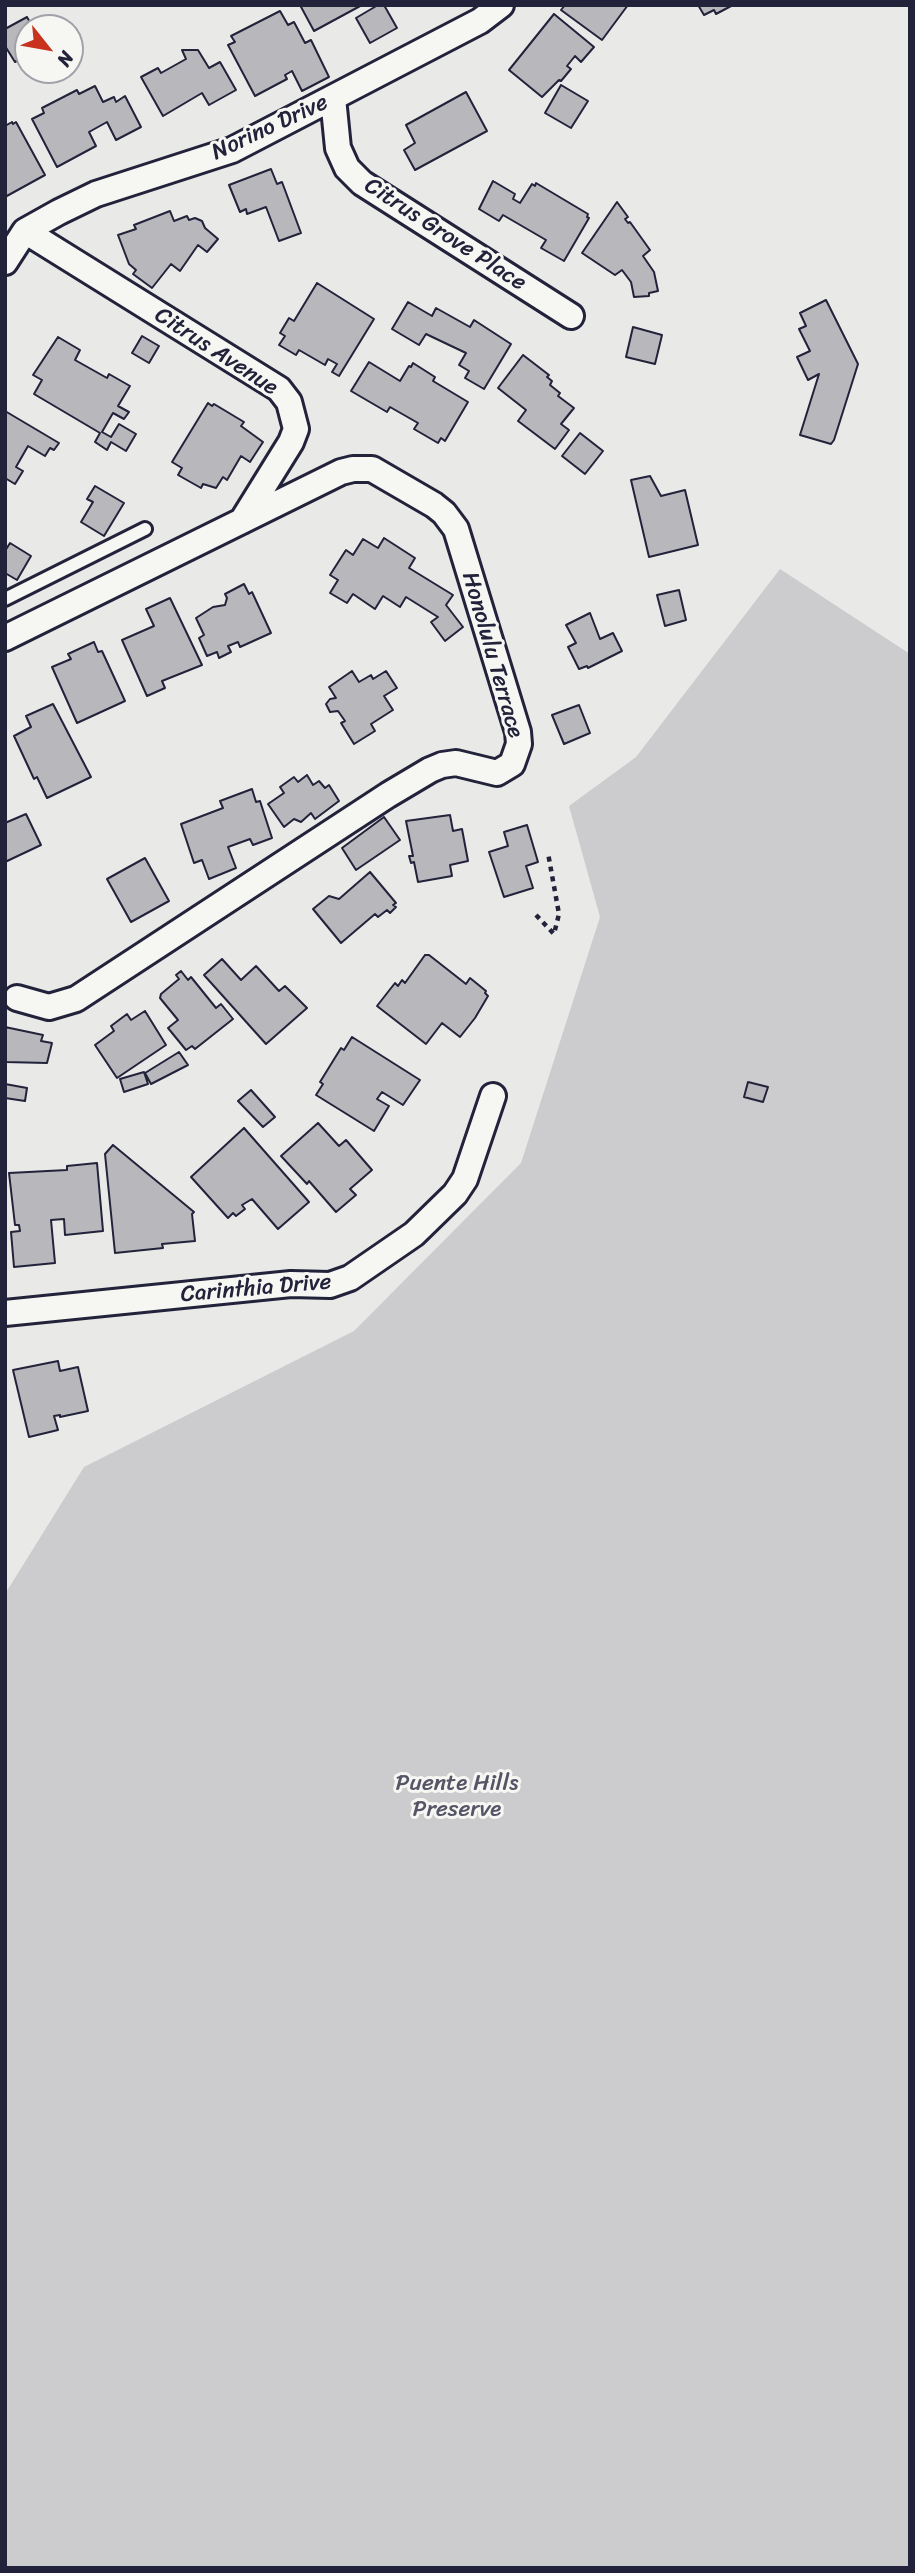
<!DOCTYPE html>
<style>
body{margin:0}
#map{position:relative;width:915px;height:2573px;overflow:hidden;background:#e9e9e7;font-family:Sriracha,sans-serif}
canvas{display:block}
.frame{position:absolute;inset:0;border:7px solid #22223b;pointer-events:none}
.north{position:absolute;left:14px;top:14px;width:70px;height:70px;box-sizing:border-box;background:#f6f6f2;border:2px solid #a1a1a9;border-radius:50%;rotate:121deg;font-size:19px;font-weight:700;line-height:28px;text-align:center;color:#22223b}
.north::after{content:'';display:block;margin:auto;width:24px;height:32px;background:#c8321e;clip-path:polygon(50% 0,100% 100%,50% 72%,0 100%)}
</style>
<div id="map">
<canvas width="915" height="2573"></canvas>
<div class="frame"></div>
<div class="north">N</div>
</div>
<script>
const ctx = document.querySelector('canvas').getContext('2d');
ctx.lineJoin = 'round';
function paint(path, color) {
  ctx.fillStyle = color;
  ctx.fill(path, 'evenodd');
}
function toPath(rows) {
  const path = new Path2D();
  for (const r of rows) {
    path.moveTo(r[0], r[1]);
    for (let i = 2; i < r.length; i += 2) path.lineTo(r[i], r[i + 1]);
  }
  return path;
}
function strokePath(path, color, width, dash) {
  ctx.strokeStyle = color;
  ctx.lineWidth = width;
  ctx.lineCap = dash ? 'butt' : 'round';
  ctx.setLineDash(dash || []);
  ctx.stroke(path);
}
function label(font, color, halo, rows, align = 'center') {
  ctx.font = font + ' Sriracha,sans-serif';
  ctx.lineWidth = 6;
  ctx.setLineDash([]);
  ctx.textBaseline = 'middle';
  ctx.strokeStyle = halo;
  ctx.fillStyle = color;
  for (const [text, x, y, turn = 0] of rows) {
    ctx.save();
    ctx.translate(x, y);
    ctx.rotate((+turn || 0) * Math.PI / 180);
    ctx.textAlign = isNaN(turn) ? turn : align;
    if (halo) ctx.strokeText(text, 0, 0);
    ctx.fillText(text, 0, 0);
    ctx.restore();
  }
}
paint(toPath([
 [780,569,910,654,910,2568,5,2568,5,1594,84,1467,354,1331,521,1163,600,917,569,806,636,757]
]), '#ccccce');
const building = toPath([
 [300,5,362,5,314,31,300,5],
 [378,5,384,5,397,28,370,43,356,18,378,5],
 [565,5,628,5,602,40,561,10,565,5],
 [698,5,733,5,716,14,714,10,704,15,698,5],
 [280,11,288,25,294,22,305,43,311,40,329,77,302,91,292,71,285,75,287,79,255,96,228,45,235,42,231,36,280,11],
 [554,14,594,47,581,62,575,56,567,66,571,69,561,81,559,80,542,97,509,70,554,14],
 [27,17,33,28,28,28,28,55,15,62,5,46,5,29,27,17],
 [182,50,198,50,209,68,220,62,236,90,209,105,202,93,163,116,141,77,158,68,161,73,186,59,182,50],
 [561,85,588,101,571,128,545,113,561,85],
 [95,86,103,102,114,97,116,102,125,96,141,127,116,140,107,122,89,132,96,146,57,167,32,119,44,113,42,108,77,90,79,94,95,86],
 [466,92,487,131,415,170,404,150,415,143,406,125,466,92],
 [12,122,13,124,16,122,45,175,5,197,5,126,12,122],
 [271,169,277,184,282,182,301,233,279,241,266,207,247,214,246,209,240,212,229,185,271,169],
 [493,181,515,194,513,199,520,203,532,184,535,186,536,183,588,214,587,217,589,218,564,261,541,248,546,240,503,215,499,221,479,209,493,181],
 [617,202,628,217,625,219,628,223,630,222,650,250,643,256,654,272,658,291,649,293,649,296,634,297,631,282,622,270,615,275,582,253,617,202],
 [170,211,174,221,187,216,189,220,195,218,202,221,205,228,218,239,207,252,198,245,180,271,171,264,152,288,133,274,136,270,129,264,118,235,136,229,134,225,170,211],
 [317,283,374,319,339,376,332,372,337,364,328,359,325,365,299,350,296,355,279,345,285,336,280,333,289,318,294,321,317,283],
 [826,300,858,364,834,440,831,444,800,435,819,374,808,380,797,357,810,351,799,329,806,326,800,313,826,300],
 [408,302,432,316,436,308,470,327,474,320,511,344,484,389,465,378,469,371,459,365,466,353,426,334,419,345,392,329,408,302],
 [633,327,662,335,655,364,626,357,633,327],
 [142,336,159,346,149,363,132,353,142,336],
 [58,337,80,350,75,360,107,378,109,374,130,386,118,406,129,412,124,419,113,413,102,432,111,437,119,424,136,434,126,451,111,442,107,450,95,442,100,433,34,394,42,380,33,375,58,337],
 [523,355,549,375,547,377,552,381,550,385,560,393,558,396,574,408,561,424,569,430,555,449,518,421,526,410,498,388,523,355],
 [369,362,400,381,409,366,411,367,413,363,435,377,433,381,468,402,445,441,441,438,438,443,414,429,418,423,390,407,387,412,351,391,369,362],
 [208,403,212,406,214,404,244,422,241,426,263,442,250,462,241,456,227,480,223,477,216,488,203,484,201,488,178,475,182,468,172,462,208,403],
 [5,411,59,443,54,450,50,448,45,456,28,446,16,467,23,471,15,484,5,478,5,411],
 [580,433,603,451,585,474,562,456,580,433],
 [650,476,661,496,685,490,698,545,649,557,631,480,650,476],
 [95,486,124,503,104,536,81,522,93,502,87,499,95,486],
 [384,538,415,558,409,568,453,595,446,605,463,627,445,641,431,622,438,617,406,597,400,607,383,596,375,609,353,594,347,603,330,593,338,580,330,575,346,550,353,555,363,539,378,548,384,538],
 [10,543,31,556,17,580,5,573,5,551,10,543],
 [244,584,249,594,252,592,271,633,240,647,238,642,228,646,231,652,219,658,217,652,207,656,199,638,204,635,196,618,213,607,225,605,227,598,225,594,244,584],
 [679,590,686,620,665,626,657,595,679,590],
 [170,598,202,665,162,681,165,688,147,696,122,640,154,626,146,609,170,598],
 [590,613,600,639,613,633,622,651,588,668,587,666,579,669,568,647,576,643,566,625,590,613],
 [94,642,98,652,102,651,125,701,77,723,52,667,71,659,68,654,94,642],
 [352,671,359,682,371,675,373,679,386,671,397,688,384,696,393,710,371,724,375,731,354,744,341,723,345,721,338,711,330,712,326,704,330,699,336,698,329,687,352,671],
 [53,704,91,777,47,798,37,777,34,779,14,736,31,727,26,716,53,704],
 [579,705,590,733,564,744,552,715,579,705],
 [307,775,313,785,319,781,325,788,329,785,339,801,315,819,311,813,301,822,294,819,284,827,268,804,284,793,280,787,294,777,298,782,307,775],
 [252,789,256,802,260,801,272,838,253,845,250,839,228,847,236,868,209,879,202,860,194,863,181,824,223,808,220,801,252,789],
 [26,814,41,845,5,862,5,823,26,814],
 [450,815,453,831,462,829,468,861,450,865,452,876,418,882,414,862,411,863,409,856,413,856,406,821,450,815],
 [384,817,400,840,356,870,342,848,384,817],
 [527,825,538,862,526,866,533,888,504,897,489,852,508,846,504,832,527,825],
 [145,858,169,901,131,922,107,879,145,858],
 [370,872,396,903,393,905,396,907,390,913,387,910,378,917,375,914,341,943,313,909,329,896,339,899,370,872],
 [425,955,429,955,466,984,470,978,486,991,485,993,488,996,475,1018,460,1037,442,1023,426,1044,377,1006,395,983,398,986,402,980,405,983,425,955],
 [222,959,241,980,256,966,279,991,285,986,307,1008,266,1044,204,975,222,959],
 [181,971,188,980,191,977,216,1008,221,1004,233,1019,195,1049,192,1046,186,1050,168,1028,178,1020,160,998,161,994,179,979,176,975,181,971],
 [145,1011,166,1045,117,1078,95,1045,114,1031,111,1026,127,1014,131,1020,145,1011],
 [5,1027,43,1035,41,1041,52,1043,47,1063,5,1062,5,1027],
 [352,1037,420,1080,403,1105,382,1092,377,1099,389,1106,374,1131,316,1095,323,1084,320,1082,341,1048,344,1050,352,1037],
 [179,1052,188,1065,151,1084,145,1073,179,1052],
 [144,1072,148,1084,124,1092,120,1079,144,1072],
 [748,1082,768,1087,763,1102,744,1097,748,1082],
 [5,1084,27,1088,25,1101,5,1098,5,1084],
 [251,1090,275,1117,263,1127,238,1101,251,1090],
 [318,1123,339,1146,346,1140,372,1170,350,1189,356,1195,336,1212,309,1181,307,1184,281,1156,318,1123],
 [244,1128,309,1202,278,1229,252,1199,242,1205,245,1209,236,1216,233,1213,228,1218,191,1177,244,1128],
 [113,1145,194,1212,192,1214,195,1241,162,1244,163,1248,115,1253,105,1154,113,1145],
 [97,1163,103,1231,65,1235,64,1219,51,1220,55,1263,14,1267,11,1232,20,1231,19,1225,15,1225,9,1173,67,1170,67,1166,97,1163],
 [58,1361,60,1371,78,1367,88,1411,60,1417,60,1415,54,1416,58,1430,29,1437,13,1370,58,1361]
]);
paint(building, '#b8b8bc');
strokePath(building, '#22223b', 2);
const lane = toPath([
 [5,599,145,529]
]);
const street = toPath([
 [333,98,338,148,347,168,362,183,571,316],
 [25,231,279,389,289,402,296,429,291,442,242,521],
 [5,262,25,231,59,212,96,194,232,150,480,21,501,5],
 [5,638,341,472,353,469,372,469,434,505,444,513,456,529,518,732,519,744,512,764,497,773,456,763,442,765,430,770,388,795,76,999,49,1007,17,998],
 [5,1313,291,1284,330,1285,350,1278,414,1234,455,1194,465,1179,493,1096]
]);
strokePath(lane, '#22223b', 18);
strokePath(street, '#22223b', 30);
strokePath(toPath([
 [536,915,554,934,559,914,548,853]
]), '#22223b', 4.5, [5, 5]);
strokePath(lane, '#f6f6f2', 12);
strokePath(street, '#f6f6f2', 24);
label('23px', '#22223b', '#f6f6f2', [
 ["Norino Drive",270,128,-25],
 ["Citrus Grove Place",445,235,33],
 ["Citrus Avenue",216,352,33],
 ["Honolulu Terrace",492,655,74],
 ["Carinthia Drive",256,1289,-5]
]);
label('23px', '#555567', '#f6f6f2', [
 ["Puente Hills",457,1784],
 ["Preserve",457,1810]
]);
</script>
